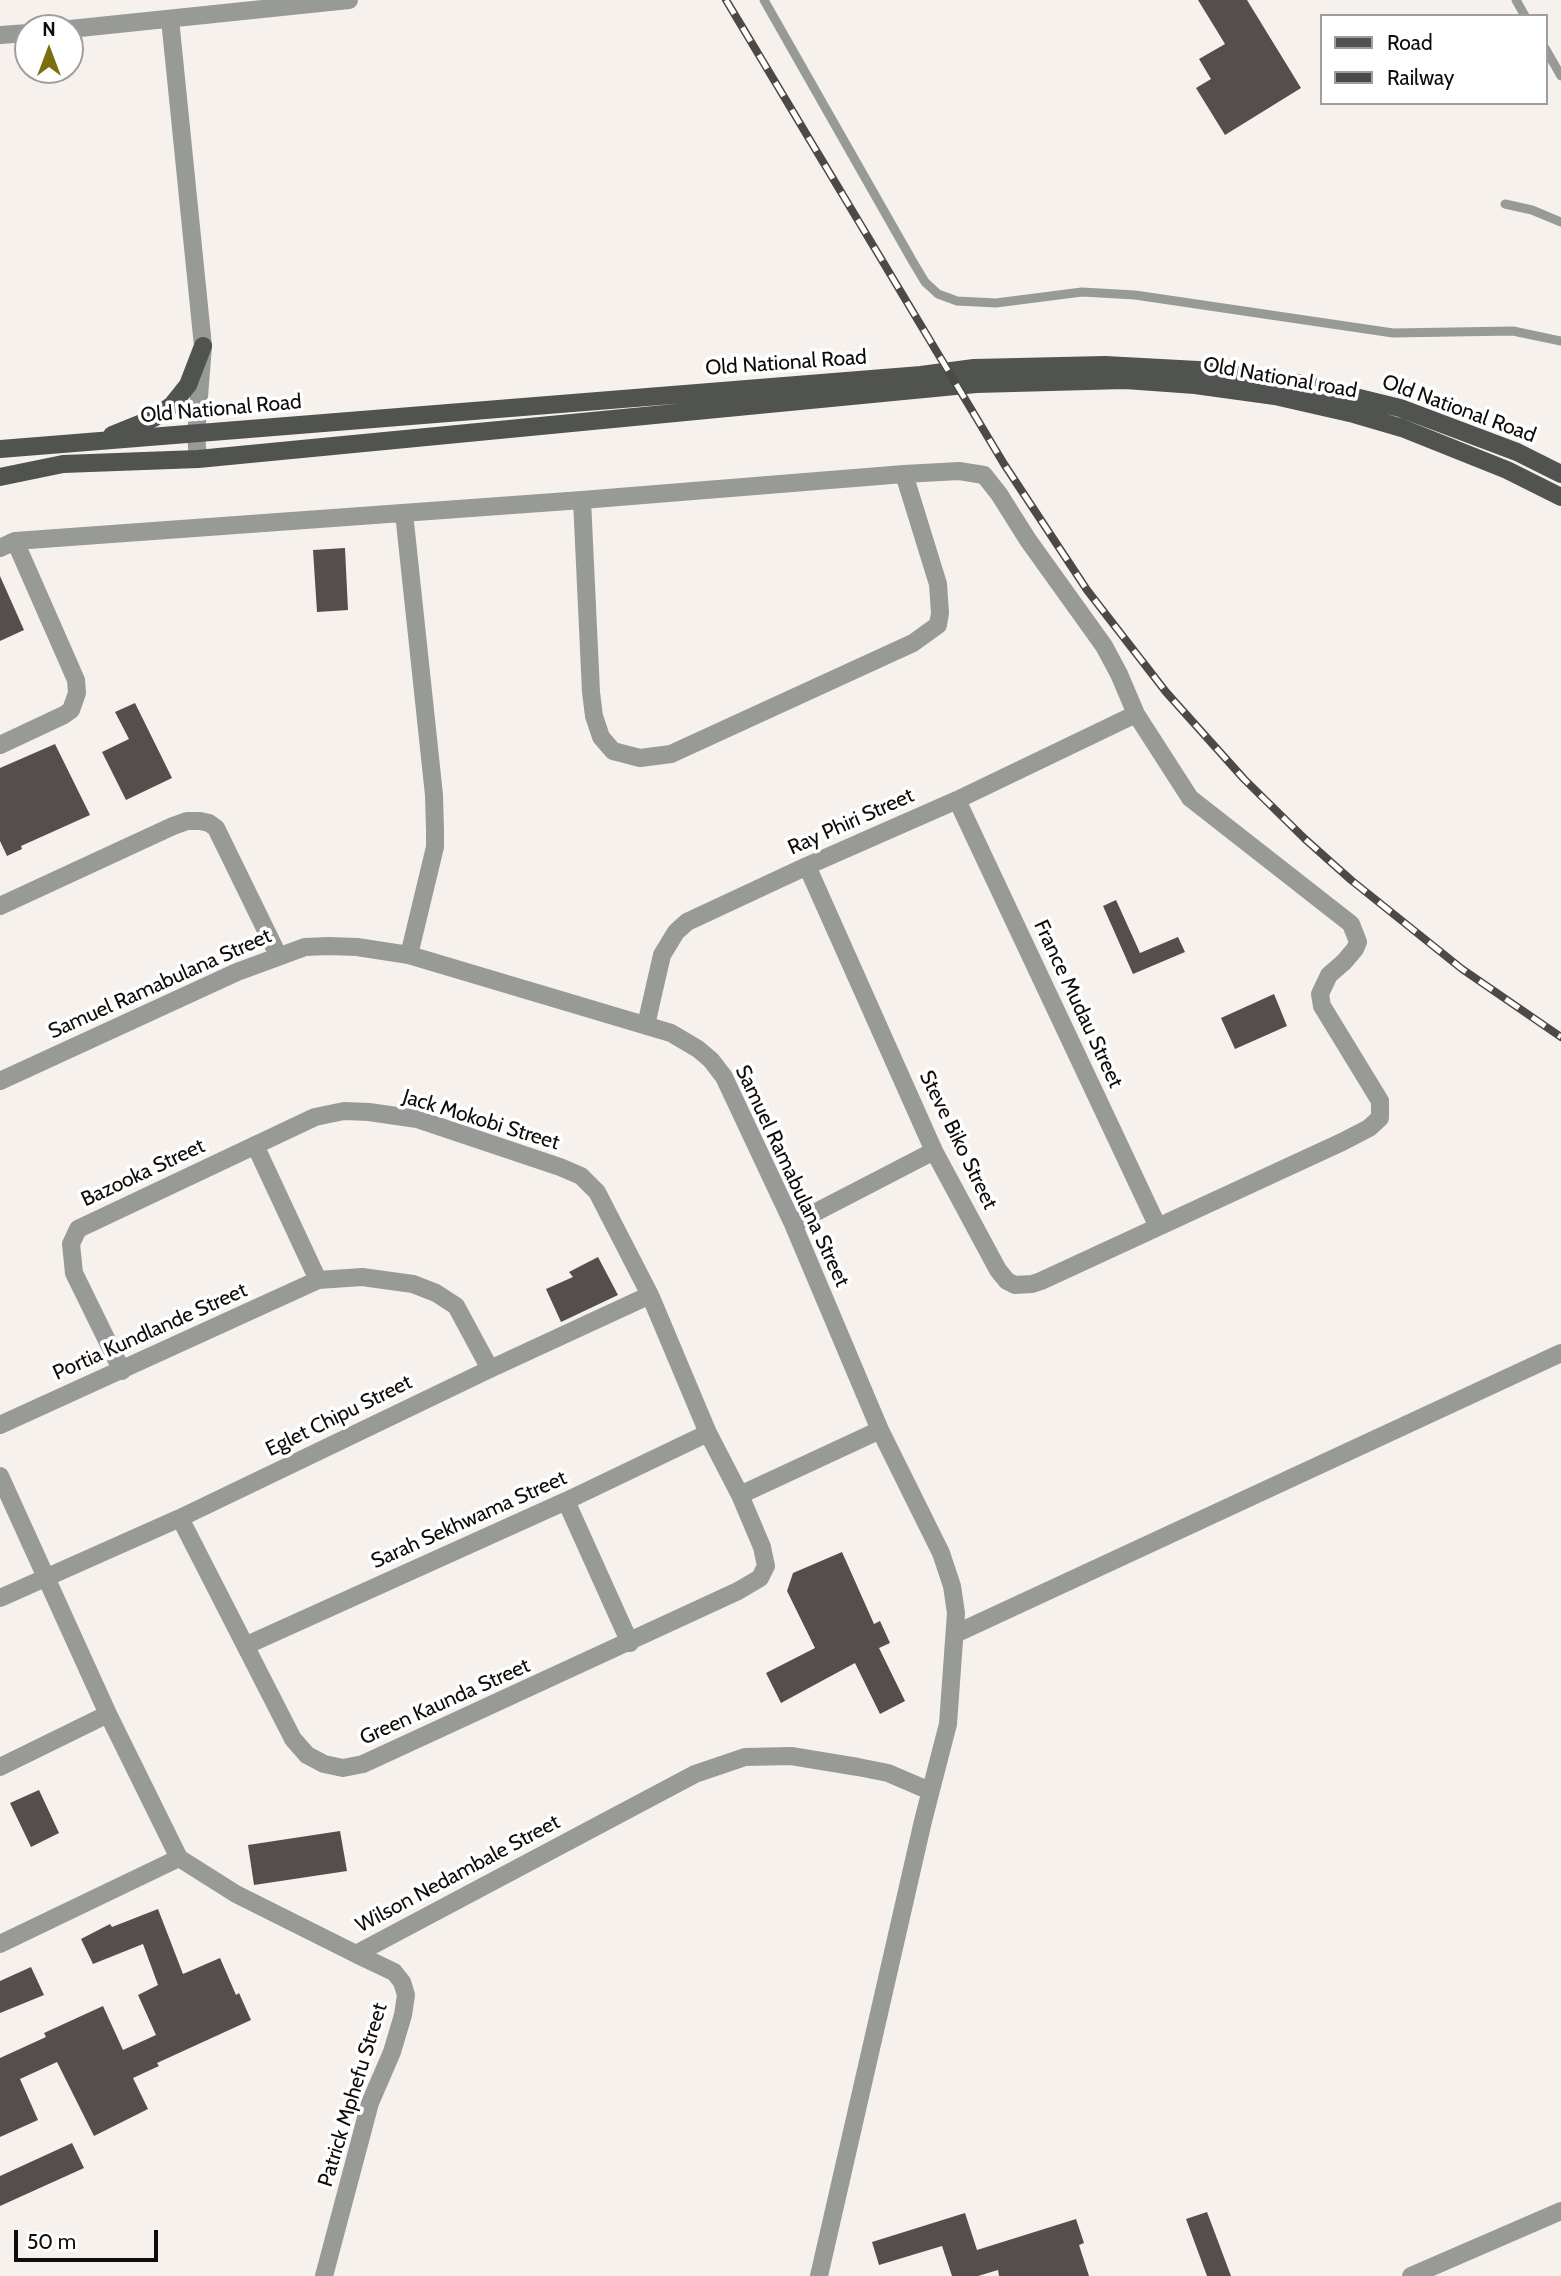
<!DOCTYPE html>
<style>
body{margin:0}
#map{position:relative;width:1561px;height:2276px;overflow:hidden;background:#f6f1ec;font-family:Cabin,sans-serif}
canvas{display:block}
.legend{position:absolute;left:1320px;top:14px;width:228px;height:91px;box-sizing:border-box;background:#fff;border:2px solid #9f9e9e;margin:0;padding:9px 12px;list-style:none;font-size:21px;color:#0f0d0c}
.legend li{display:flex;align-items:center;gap:14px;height:35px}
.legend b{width:35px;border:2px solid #9f9e9e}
.north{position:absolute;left:14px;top:14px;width:70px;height:70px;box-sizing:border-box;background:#fff;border:2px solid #9f9e9e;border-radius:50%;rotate:0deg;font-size:19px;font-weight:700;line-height:28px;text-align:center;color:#0f0d0c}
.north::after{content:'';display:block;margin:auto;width:24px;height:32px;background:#7a7010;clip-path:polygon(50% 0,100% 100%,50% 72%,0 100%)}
.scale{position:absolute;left:14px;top:2230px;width:144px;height:32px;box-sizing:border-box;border:4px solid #0f0d0c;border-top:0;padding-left:9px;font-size:21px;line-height:24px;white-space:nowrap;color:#0f0d0c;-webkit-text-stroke:5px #fff;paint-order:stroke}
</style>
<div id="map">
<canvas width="1561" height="2276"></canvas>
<ul class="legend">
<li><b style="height:9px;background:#50534f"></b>Road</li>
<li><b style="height:9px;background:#4c4947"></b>Railway</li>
</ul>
<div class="north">N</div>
<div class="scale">50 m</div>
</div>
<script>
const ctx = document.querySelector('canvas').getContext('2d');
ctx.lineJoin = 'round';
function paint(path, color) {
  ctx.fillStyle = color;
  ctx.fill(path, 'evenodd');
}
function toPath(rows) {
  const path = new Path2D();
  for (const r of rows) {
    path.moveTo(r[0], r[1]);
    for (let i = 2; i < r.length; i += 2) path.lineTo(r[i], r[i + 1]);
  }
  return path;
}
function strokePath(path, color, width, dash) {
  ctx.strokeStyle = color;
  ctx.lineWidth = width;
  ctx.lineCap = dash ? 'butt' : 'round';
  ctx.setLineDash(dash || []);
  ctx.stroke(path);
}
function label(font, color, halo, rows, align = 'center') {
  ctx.font = font + ' Cabin,sans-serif';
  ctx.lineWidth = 7;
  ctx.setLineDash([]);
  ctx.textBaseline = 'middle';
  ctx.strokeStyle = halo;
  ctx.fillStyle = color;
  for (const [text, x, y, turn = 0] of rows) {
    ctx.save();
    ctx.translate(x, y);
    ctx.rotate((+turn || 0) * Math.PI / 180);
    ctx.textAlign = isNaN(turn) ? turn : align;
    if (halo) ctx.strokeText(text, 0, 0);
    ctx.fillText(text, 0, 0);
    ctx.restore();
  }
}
paint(toPath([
 [1198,0,1247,0,1301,88,1225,135,1196,88,1211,79,1199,59,1225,44],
 [345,548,348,610,317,612,313,550],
 [0,576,24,630,0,641],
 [135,703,172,778,126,800,102,752,129,739,115,712],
 [55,744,90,815,21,846,22,849,7,856,0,841,0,768],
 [1116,900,1140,953,1178,937,1185,952,1133,974,1103,906],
 [1274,994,1287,1026,1235,1049,1221,1018],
 [598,1257,618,1295,561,1322,546,1289,573,1277,569,1272],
 [842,1552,874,1624,880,1621,890,1643,879,1648,905,1701,880,1714,855,1663,781,1703,766,1673,815,1648,787,1591,793,1573],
 [39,1790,59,1833,31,1847,10,1803],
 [340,1831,347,1871,254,1885,248,1845],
 [158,1909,183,1974,220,1958,236,1995,239,1993,251,2020,157,2063,159,2066,133,2078,148,2109,94,2136,57,2062,20,2079,38,2120,0,2137,0,2058,46,2037,44,2033,103,2006,123,2050,156,2035,138,1995,158,1985,143,1944,93,1964,81,1939,110,1924,112,1927],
 [31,1967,44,1995,0,2013,0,1981],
 [72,2143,84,2168,0,2206,0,2176],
 [1207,2212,1231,2276,1207,2276,1186,2219],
 [965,2213,977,2250,1076,2219,1084,2243,1079,2245,1089,2276,999,2276,998,2270,978,2276,952,2276,942,2246,879,2265,872,2242]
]), '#544e4d');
strokePath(toPath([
 [764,0,913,262,925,282,938,294,957,301,996,303,1082,292,1135,295,1393,333,1513,331,1561,341],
 [1516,0,1525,16],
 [1545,48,1561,76],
 [1505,204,1532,210,1561,222]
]), '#989a97', 9);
strokePath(toPath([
 [170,19,203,346,196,435,198,459],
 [70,29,349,0],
 [0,35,28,33],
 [582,500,591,692,594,716,601,737,613,751,640,758,671,754,913,643,938,625,940,613,938,584,904,474],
 [404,513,434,795,435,830,435,847,409,955],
 [0,548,15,541,582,500,904,474,959,471,984,475,999,494,1028,540,1104,646,1119,674,1136,714,1190,798,1351,924,1358,942,1355,949,1344,962,1329,975,1320,994,1322,1006,1380,1101,1380,1118,1369,1128,1342,1142,1041,1281,1032,1284,1015,1285,1007,1281,998,1270,934,1151,807,866],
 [0,745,64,715,71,710,77,693,76,680,15,541],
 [957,800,1158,1227],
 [0,906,173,826,187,821,200,821,209,823,216,828,278,955],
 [646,1025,662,955,676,932,687,922,807,866,957,800,1136,714],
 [0,1081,237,972,305,947,328,946,357,947,409,955,671,1033,698,1049,711,1060,724,1077,793,1224,880,1430,941,1553,952,1586,956,1613,948,1724,923,1821,819,2276],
 [255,1145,318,1280],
 [793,1224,934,1151],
 [122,1371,74,1273,71,1244,78,1229,315,1117,344,1111,369,1112,417,1119,560,1167,581,1176,597,1192,650,1295,708,1433,740,1495,762,1547,766,1566,760,1578,738,1591,363,1764,343,1768,324,1764,307,1755,293,1739,180,1518],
 [0,1425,318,1280,362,1277,413,1284,436,1293,456,1306,490,1369],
 [0,1476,108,1714,179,1858,236,1894,356,1954,695,1774,745,1757,791,1756,858,1767,888,1773,930,1791],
 [740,1495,880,1430],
 [566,1501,630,1643],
 [0,1598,180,1518,490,1369,650,1295],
 [955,1634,1561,1353],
 [247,1645,566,1501,708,1433],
 [0,1767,108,1714],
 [0,1944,179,1858],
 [324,2276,370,2103,392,2052,403,2015,406,1995,402,1982,394,1972,356,1954],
 [1411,2276,1561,2211]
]), '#989a97', 18);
strokePath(toPath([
 [112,435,154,418,172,405,188,385,203,346],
 [0,449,921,375,974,368,1105,365,1198,370,1298,383,1400,408,1517,452,1561,474],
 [0,477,63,464,198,459,976,384,1125,380,1195,385,1275,396,1354,414,1402,428,1507,470,1561,497]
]), '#50534f', 18);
const rail = toPath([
 [726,0,1004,464,1087,590,1166,692,1244,779,1305,839,1351,880,1462,969,1561,1037]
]);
strokePath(rail, '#4c4947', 8);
strokePath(rail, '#fff', 5, [16]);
label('21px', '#0f0d0c', '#fff', [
 ["Old National Road",786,363,-4],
 ["Old National road",1280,378,10],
 ["Old National Road",221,409,-5],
 ["Old National Road",1459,409,20],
 ["Ray Phiri Street",851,822,-24],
 ["Samuel Ramabulana Street",160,984,-24],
 ["France Mudau Street",1078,1004,65],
 ["Jack Mokobi Street",481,1120,17],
 ["Steve Biko Street",958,1140,64],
 ["Bazooka Street",143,1173,-25],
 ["Samuel Ramabulana Street",792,1176,65],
 ["Portia Kundlande Street",150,1332,-24],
 ["Eglet Chipu Street",339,1416,-26],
 ["Sarah Sekhwama Street",469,1520,-24],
 ["Green Kaunda Street",445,1702,-24],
 ["Wilson Nedambale Street",458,1874,-28],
 ["Patrick Mphefu Street",353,2095,-73]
]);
</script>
